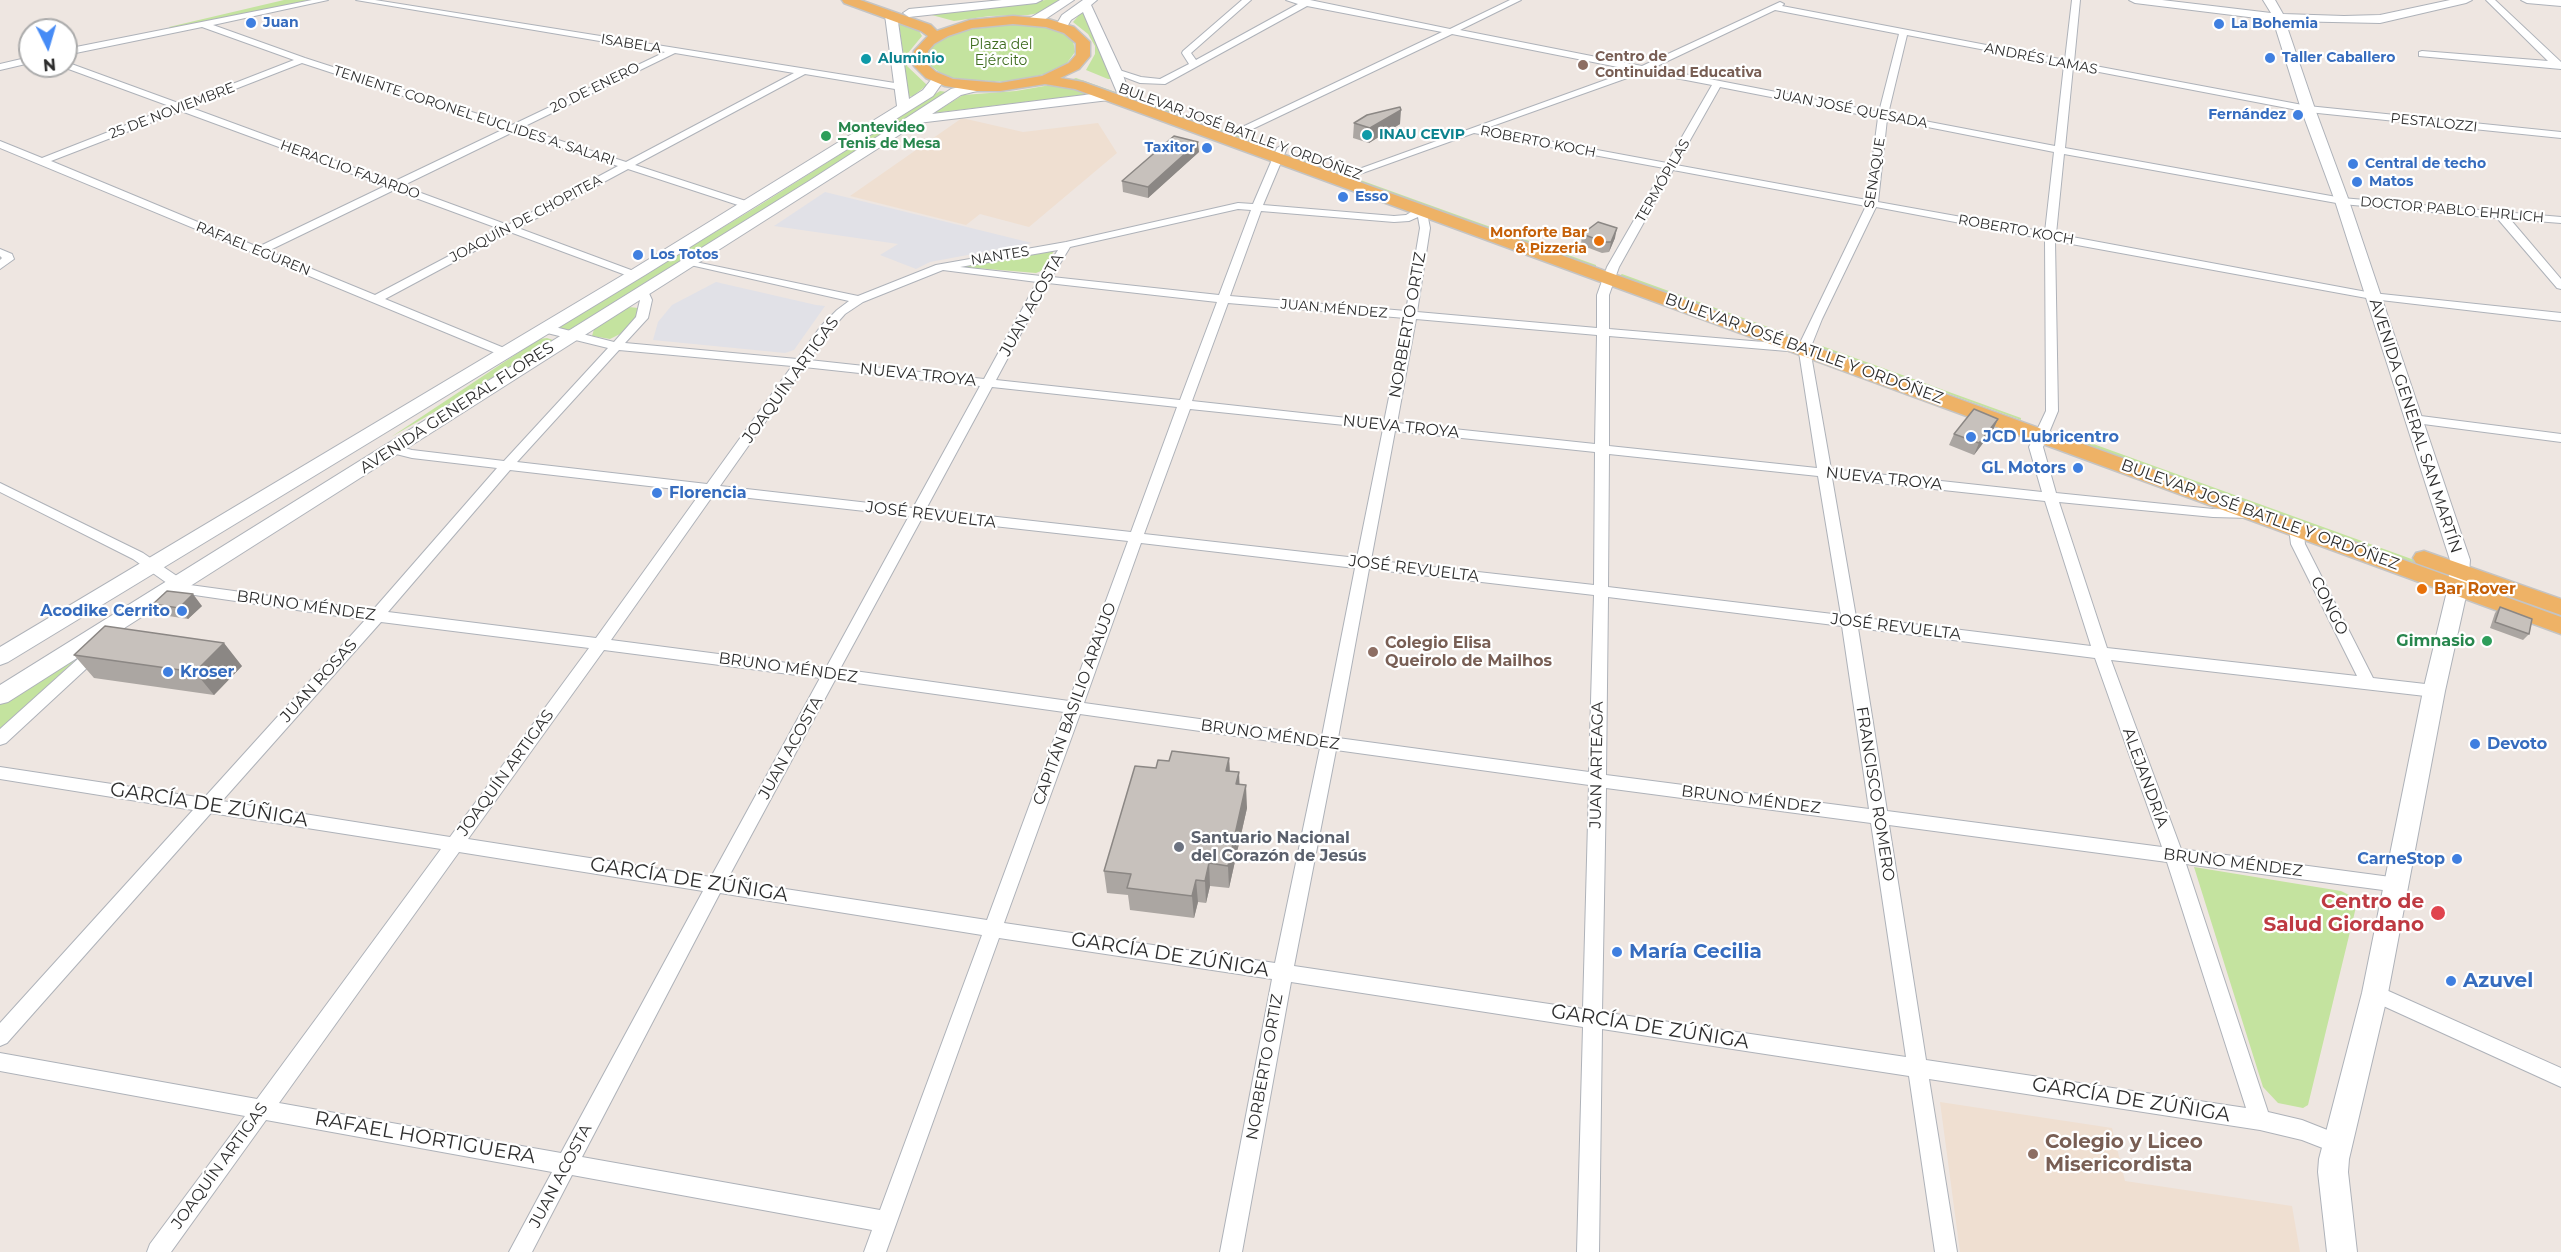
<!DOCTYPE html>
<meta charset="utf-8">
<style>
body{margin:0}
#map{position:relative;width:2561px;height:1252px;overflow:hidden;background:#eee6e1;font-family:Montserrat,sans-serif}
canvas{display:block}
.north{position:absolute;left:18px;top:18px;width:60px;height:60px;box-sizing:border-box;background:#fff;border:2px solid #ababab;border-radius:50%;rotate:175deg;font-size:16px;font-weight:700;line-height:24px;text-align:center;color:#2e2e2e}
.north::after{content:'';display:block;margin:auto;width:21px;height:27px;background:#468bf6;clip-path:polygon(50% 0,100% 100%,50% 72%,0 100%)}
</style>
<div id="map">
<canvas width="2561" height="1252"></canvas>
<div class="north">N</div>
</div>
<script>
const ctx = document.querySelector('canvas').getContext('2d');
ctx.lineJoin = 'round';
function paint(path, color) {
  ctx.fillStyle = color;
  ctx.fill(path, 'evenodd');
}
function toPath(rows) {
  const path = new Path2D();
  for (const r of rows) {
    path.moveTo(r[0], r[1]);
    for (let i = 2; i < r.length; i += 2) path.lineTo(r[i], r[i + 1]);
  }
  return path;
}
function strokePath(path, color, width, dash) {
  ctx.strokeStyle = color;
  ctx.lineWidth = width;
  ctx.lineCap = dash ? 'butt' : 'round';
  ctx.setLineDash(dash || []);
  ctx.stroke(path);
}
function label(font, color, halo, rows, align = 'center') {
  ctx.font = font + ' Montserrat,sans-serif';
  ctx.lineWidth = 4.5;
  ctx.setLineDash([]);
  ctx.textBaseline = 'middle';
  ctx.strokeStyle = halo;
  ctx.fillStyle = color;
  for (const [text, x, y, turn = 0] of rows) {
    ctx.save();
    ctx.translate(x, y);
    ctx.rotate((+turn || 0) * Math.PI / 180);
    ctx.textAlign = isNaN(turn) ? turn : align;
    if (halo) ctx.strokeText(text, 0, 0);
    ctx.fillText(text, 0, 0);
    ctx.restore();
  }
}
paint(toPath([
 [825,192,1032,243,930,262,916,269,880,255,898,244,774,226],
 [716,282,816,305,825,306,794,350,785,353,653,340,658,322,672,305]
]), '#e1e1e7');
paint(toPath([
 [962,118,1023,132,1098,123,1117,153,1029,227,980,214,966,225,850,196],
 [1940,1102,2112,1128,2125,1181,2292,1206,2300,1252,1960,1252]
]), '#efdfd1');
paint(toPath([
 [284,0,309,0,171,29,169,27],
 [1046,0,1060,0,1039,13,1028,15,990,16,954,21,928,14],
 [1085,12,1112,79,1108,79,1086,70,1095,54,1095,46,1088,34,1073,22,1080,14],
 [1001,23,1040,25,1060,31,1073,40,1075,52,1067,63,1049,73,1010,82,955,79,945,76,931,66,927,55,930,49,942,38,974,27],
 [899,24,919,31,922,36,908,53,907,66,927,85,913,96,909,97],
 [1076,78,1273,148,1273,149,1270,150,1073,79],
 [1056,84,1066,85,1090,94,934,113,963,95,1016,91],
 [940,91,947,92,764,210,569,330,556,328,760,205],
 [1291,155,1596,265,1596,266,1593,267,1288,156],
 [1054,251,1041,271,1036,273,964,267,965,265],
 [1622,274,1790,335,1791,336,1619,276],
 [629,307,638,308,638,316,620,334,610,339,592,336,594,329],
 [547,338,553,340,457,399,391,437,539,339],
 [1822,346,2021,418,2021,420,1819,347],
 [2063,433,2442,570,2444,573,2441,574,2060,435],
 [84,652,0,729,0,702],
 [2194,867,2341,891,2349,895,2355,902,2356,907,2308,1105,2303,1108,2278,1103,2263,1087]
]), '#c4e39f');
const minor = toPath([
 [312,0,328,0,213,25,305,58,512,125,665,52,356,0,375,0,901,84,906,87,901,90,805,74,635,165,752,203,752,207,744,207,628,169,518,228,639,273,639,277,631,277,510,232,385,299,509,350,511,353,505,357,0,148,0,141,42,158,172,107,63,67,66,66,66,62,181,104,294,60,202,27,66,55,66,49,312,0],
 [675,53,794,73,626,162,521,128,675,53],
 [302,63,504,129,393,182,189,107,302,63],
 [181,111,385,186,258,247,51,161,181,111],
 [513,132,618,166,508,225,402,186,513,132],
 [394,190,500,229,375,295,268,251,394,190],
 [1242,0,1251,0,1191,53,1196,60,1298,4,1286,0,1310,0,1450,29,1510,0,1521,0,1460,30,1642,66,1780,2,1784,4,1782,6,2065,60,2072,0,2080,0,2074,62,2308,106,2561,132,2561,138,2308,112,2073,67,2065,148,2342,198,2561,217,2561,223,2510,219,2561,279,2561,289,2557,288,2497,218,2342,204,2064,154,2056,234,2372,293,2561,313,2561,321,2372,299,2055,241,2058,411,2043,447,2056,493,2213,509,2251,510,2258,514,2251,518,2213,517,2059,502,2107,648,2357,676,2291,544,2289,528,2296,523,2303,528,2305,544,2373,678,2434,685,2440,687,2442,691,2440,695,2434,697,2111,660,2181,849,2398,878,2404,880,2407,885,2404,890,2398,892,2186,864,2268,1112,2302,1120,2345,1137,2348,1144,2345,1151,2338,1154,2302,1140,2260,1130,1929,1079,1957,1252,1935,1252,1909,1076,1602,1029,1599,1252,1577,1252,1583,1027,1291,982,1242,1252,1220,1252,1272,979,999,938,886,1252,864,1252,872,1230,572,1175,532,1252,509,1252,552,1172,266,1120,171,1252,147,1252,150,1244,245,1116,0,1071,0,1053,257,1099,441,849,211,813,7,1043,0,1046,0,1023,193,810,0,779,0,767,204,798,365,620,181,593,133,559,0,492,0,483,143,553,190,585,373,610,497,468,412,458,388,452,386,449,393,445,412,450,504,461,608,348,543,332,543,326,547,325,614,342,636,317,640,300,637,291,643,288,647,289,652,300,648,318,625,343,797,359,821,326,837,310,849,301,686,264,686,260,858,296,936,265,1066,242,1238,203,1253,204,1277,148,1282,145,1287,148,1263,205,1394,216,1406,215,1418,208,1426,208,1430,228,1417,312,1597,328,1597,295,1607,267,1664,168,1474,133,1357,175,1348,173,1633,70,1452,34,1242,134,1236,134,1236,130,1442,32,1307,6,1165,84,1140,83,1111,72,1116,69,1141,77,1160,79,1189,64,1182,53,1183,51,1242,0],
 [1775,10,1899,34,1879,112,1653,68,1775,10],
 [1907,35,2064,65,2055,146,1888,114,1907,35],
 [1644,72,1712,85,1667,163,1484,129,1644,72],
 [1720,87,1878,118,1867,200,1676,165,1720,87],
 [1887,119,2054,152,2045,232,1878,202,1887,119],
 [1673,170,1866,206,1799,345,1609,329,1609,295,1619,267,1673,170],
 [1876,207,2045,239,2046,411,2029,447,2042,492,1831,469,1810,349,1822,319,1876,207],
 [1238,209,1251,210,1219,295,1052,277,1070,247,1238,209],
 [1261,211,1394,222,1409,221,1418,217,1420,228,1406,311,1230,296,1261,211],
 [1058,250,1041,276,960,267,1058,250],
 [943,270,1037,282,984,379,809,360,829,332,845,314,863,302,943,270],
 [1048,283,1217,302,1180,400,996,380,1048,283],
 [1228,303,1405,318,1384,422,1192,401,1228,303],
 [1416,319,1597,335,1595,444,1397,423,1416,319],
 [1609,336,1799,352,1817,468,1609,446,1609,336],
 [619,350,792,366,707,484,517,462,619,350],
 [804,367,980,386,913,508,720,486,804,367],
 [992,387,1177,407,1131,532,926,509,992,387],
 [1190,409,1383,429,1357,558,1144,534,1190,409],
 [1395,431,1595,452,1594,585,1371,560,1395,431],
 [1609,454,1818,476,1841,615,1608,587,1609,454],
 [510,470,701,492,596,638,388,612,510,470],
 [1832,478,2045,501,2091,646,1856,617,1832,478],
 [714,494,909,516,826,668,611,640,714,494],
 [922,518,1128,541,1069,701,840,669,922,518],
 [1141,543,1355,568,1322,736,1084,703,1141,543],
 [1369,569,1594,595,1589,772,1338,738,1369,569],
 [1608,597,1842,626,1869,809,1606,775,1608,597],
 [381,622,589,648,450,837,222,801,381,622],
 [1858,628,2095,658,2162,847,1887,811,1858,628],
 [604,650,820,678,711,877,468,839,604,650],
 [835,680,1064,712,987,920,727,880,835,680],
 [1080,714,1320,748,1275,963,1004,923,1080,714],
 [1336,750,1589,785,1583,1009,1294,966,1336,750],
 [1606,788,1871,823,1906,1057,1602,1012,1606,788],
 [1889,825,2167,862,2246,1108,1926,1060,1889,825],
 [459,852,703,891,561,1153,279,1103,459,852],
 [720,893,982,935,880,1210,582,1157,720,893],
 [2486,0,2495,0,2561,62,2561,69,2419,56,2419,52,2422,51,2548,61,2486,0],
 [30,57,30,63,0,70,0,64,30,57],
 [0,249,12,254,14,259,0,269,0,260,2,258,0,256,0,249],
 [2413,415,2561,434,2561,442,2408,422,2407,419,2408,416,2413,415],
 [95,646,100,648,103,652,100,656,6,743,0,745,0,729,90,648,95,646],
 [2375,985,2561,1068,2561,1087,2368,999,2366,993,2368,987,2375,985]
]);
const secondary = toPath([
 [1002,0,1042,0,1036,3,909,17,903,13,909,9,1002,0],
 [1060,0,1074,0,1038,24,1030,24,1030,18,1060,0],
 [1083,0,1097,0,1091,5,1122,72,1128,90,1127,93,1117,93,1116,90,1083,12,1071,20,1065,30,1057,30,1055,27,1062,15,1083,0],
 [2129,0,2162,0,2271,13,2263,0,2275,0,2283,14,2344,16,2380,15,2450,0,2472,0,2466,3,2380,23,2285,21,2315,109,2349,201,2470,560,2468,587,2445,691,2388,993,2349,1159,2348,1172,2357,1252,2327,1252,2318,1172,2319,1159,2362,993,2423,691,2448,587,2450,560,2335,201,2301,109,2273,20,2135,3,2129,0],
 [2521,0,2561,0,2561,6,2527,3,2521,0],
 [891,11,897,15,909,99,923,90,934,76,944,76,945,79,933,96,645,275,8,662,0,665,0,647,633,269,897,106,885,15,891,11],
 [976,83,981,84,982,87,981,90,961,95,932,114,1109,92,1116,96,1109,100,918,123,8,702,0,704,0,685,809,181,951,89,976,83]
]);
const primary = toPath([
 [842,0,860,0,931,25,937,31,970,20,1013,16,1048,19,1074,27,1090,42,1090,56,1079,69,1060,78,1083,82,2561,617,2561,634,1075,89,1045,84,1000,91,976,91,945,86,926,78,914,66,912,61,914,51,928,36,921,31,844,3,842,0],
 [1013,24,1046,27,1064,33,1076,43,1076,55,1069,63,1042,76,1000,83,953,79,936,72,927,64,928,51,934,44,948,36,972,28,1013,24],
 [2424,551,2561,599,2561,615,2416,563,2413,558,2416,553,2424,551]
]);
strokePath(minor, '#aeb2b9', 2);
strokePath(secondary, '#aeb2b9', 2);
strokePath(primary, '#c4c4c4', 3);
paint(minor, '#fff');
paint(secondary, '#fff');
paint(primary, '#eeb266');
paint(toPath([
 [1354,123,1400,124,1369,143,1353,138],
 [1199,152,1148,198,1123,192,1122,181],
 [1582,234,1615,238,1609,252,1602,253,1581,245],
 [1998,419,1993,430,1974,455,1949,445,1954,434],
 [153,604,202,606,188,619,162,615],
 [2500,607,2529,634,2523,640,2490,628,2495,613],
 [74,655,242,666,214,695,94,678],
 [1229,758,1230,771,1239,784,1247,808,1229,888,1210,886,1206,903,1198,902,1194,918,1130,910,1128,895,1107,893,1104,871,1156,768,1169,761]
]), '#aba6a2');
paint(toPath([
 [1401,110,1400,124,1369,143,1370,128],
 [1198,142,1199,152,1148,198,1148,187],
 [1617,228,1615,238,1609,252,1611,242],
 [1998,419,1993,430,1974,455,1979,443],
 [193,594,202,606,188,619,179,608],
 [224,643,242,666,214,695,195,672],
 [1229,758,1230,781,1226,771],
 [1239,772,1240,795,1236,784],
 [1246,785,1247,808,1229,888,1228,866],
 [1209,863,1210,886,1206,903,1205,881],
 [1196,880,1198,902,1194,918,1192,896]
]), '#8b8784');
const building = toPath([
 [1400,107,1401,110,1370,128,1354,123,1367,115,1400,107],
 [1174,136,1198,142,1148,187,1122,181,1174,136],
 [1598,222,1617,228,1611,242,1604,242,1582,234,1598,222],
 [1974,409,1998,419,1979,443,1954,434,1974,409],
 [167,591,193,594,179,608,153,604,167,591],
 [2500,607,2532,619,2529,634,2495,622,2500,607],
 [105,626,224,643,195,672,74,655,105,626],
 [1172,751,1229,758,1226,771,1239,772,1236,784,1246,785,1228,866,1209,863,1205,881,1196,880,1192,896,1127,888,1131,874,1104,871,1135,766,1156,768,1158,760,1169,761,1172,751]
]);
paint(building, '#c7c1bc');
strokePath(building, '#8b8784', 1.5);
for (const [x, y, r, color] of [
 [251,23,6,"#3f7fe0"],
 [2219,24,6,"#3f7fe0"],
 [2270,58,6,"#3f7fe0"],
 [866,59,6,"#0f9aa8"],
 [1583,65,6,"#8d6e63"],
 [2298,115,6,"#3f7fe0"],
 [1367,135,6,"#0f9aa8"],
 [826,136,6,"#2e9e5b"],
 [1207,148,6,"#3f7fe0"],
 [2353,164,6,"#3f7fe0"],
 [2357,182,6,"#3f7fe0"],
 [1343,197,6,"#3f7fe0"],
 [1599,241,6,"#e8710a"],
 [638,255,6,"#3f7fe0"],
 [1971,437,6,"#3f7fe0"],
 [2078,468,6,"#3f7fe0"],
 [657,493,6,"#3f7fe0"],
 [2422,589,6,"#e8710a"],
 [182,611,6,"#3f7fe0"],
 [2487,641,6,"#2e9e5b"],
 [1373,652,6,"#8d6e63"],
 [168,672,6,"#3f7fe0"],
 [2475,744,6,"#3f7fe0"],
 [1179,847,6,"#6b7280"],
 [2457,859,6,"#3f7fe0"],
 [2438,913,8,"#e0444e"],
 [1617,952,6,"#3f7fe0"],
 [2451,981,6,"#3f7fe0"],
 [2033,1154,6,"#8d6e63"]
]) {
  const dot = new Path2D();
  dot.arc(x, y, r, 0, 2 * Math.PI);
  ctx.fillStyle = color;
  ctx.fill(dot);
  strokePath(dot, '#fff', 2);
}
label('bold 14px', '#366cbe', '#fff', [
 ["Juan",263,23],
 ["La Bohemia",2231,24],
 ["Taller Caballero",2282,58],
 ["Fernández",2286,115,"right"],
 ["Taxitor",1195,148,"right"],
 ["Central de techo",2365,164],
 ["Matos",2369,182],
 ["Esso",1355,197],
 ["Los Totos",650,255]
], 'left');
label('14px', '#2e2e2e', '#fff', [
 ["ISABELA",631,44,9],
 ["ANDRÉS LAMAS",2041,59,11],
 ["20 DE ENERO",595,88,-26],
 ["JUAN JOSÉ QUESADA",1851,109,11],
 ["25 DE NOVIEMBRE",172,111,-21],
 ["TENIENTE CORONEL EUCLIDES A. SALARI",474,116,18],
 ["PESTALOZZI",2434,123,6],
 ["BULEVAR JOSÉ BATLLE Y ORDÓÑEZ",1240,132,20],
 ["ROBERTO KOCH",1538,142,11],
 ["HERACLIO FAJARDO",350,170,20],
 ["SENAQUE",1875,173,-81],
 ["TERMÓPILAS",1663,181,-60],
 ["DOCTOR PABLO EHRLICH",2452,210,5],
 ["JOAQUÍN DE CHOPITEA",526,219,-28],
 ["ROBERTO KOCH",2016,230,10],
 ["RAFAEL EGUREN",253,249,22],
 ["NANTES",1000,256,-9],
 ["JUAN MÉNDEZ",1334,309,5]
]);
label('14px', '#3d6b1d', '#fff', [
 ["Plaza del",1001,45],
 ["Ejército",1001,61]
]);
label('bold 14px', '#785e54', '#fff', [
 ["Centro de",1595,57],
 ["Continuidad Educativa",1595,73]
], 'left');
label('bold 14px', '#0d838f', '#fff', [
 ["Aluminio",878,59],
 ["INAU CEVIP",1379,135]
], 'left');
label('bold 14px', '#27864d', '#fff', [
 ["Montevideo",838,128],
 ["Tenis de Mesa",838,144]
], 'left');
label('bold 14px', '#c56008', '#fff', [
 ["Monforte Bar",1587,233],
 ["& Pizzeria",1587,249]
], 'right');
label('16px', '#2e2e2e', '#fff', [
 ["JUAN ACOSTA",1032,305,-61],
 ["NORBERTO ORTIZ",1408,325,-80],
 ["BULEVAR JOSÉ BATLLE Y ORDÓÑEZ",1804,349,20],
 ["NUEVA TROYA",918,375,6],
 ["JOAQUÍN ARTIGAS",791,380,-54],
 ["AVENIDA GENERAL FLORES",457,408,-33],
 ["AVENIDA GENERAL SAN MARTÍN",2415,426,72],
 ["NUEVA TROYA",1401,427,6],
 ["NUEVA TROYA",1884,479,6],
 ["JOSÉ REVUELTA",931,515,7],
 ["BULEVAR JOSÉ BATLLE Y ORDÓÑEZ",2260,515,20],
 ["JOSÉ REVUELTA",1414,569,7],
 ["BRUNO MÉNDEZ",306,606,8],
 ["CONGO",2329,606,63],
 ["JOSÉ REVUELTA",1896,627,7],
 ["BRUNO MÉNDEZ",788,668,8],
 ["JUAN ROSAS",319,681,-48],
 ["CAPITÁN BASILIO ARAUJO",1075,704,-70],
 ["BRUNO MÉNDEZ",1270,735,8],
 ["JUAN ACOSTA",791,748,-61],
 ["JUAN ARTEAGA",1597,765,-89],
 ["JOAQUÍN ARTIGAS",506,773,-54],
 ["ALEJANDRÍA",2145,778,70],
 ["FRANCISCO ROMERO",1875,794,81],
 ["BRUNO MÉNDEZ",1751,800,7],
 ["BRUNO MÉNDEZ",2233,863,7],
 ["NORBERTO ORTIZ",1265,1067,-80],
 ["JOAQUÍN ARTIGAS",220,1166,-54],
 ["JUAN ACOSTA",561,1176,-62]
]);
label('bold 16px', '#366cbe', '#fff', [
 ["JCD Lubricentro",1983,437],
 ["GL Motors",2066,468,"right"],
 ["Florencia",669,493],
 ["Acodike Cerrito",170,611,"right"],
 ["Kroser",180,672],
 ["Devoto",2487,744],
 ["CarneStop",2445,859,"right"]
], 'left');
label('bold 16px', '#c56008', '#fff', [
 ["Bar Rover",2434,589]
], 'left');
label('bold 16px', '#27864d', '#fff', [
 ["Gimnasio",2475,641]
], 'right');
label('bold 16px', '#785e54', '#fff', [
 ["Colegio Elisa",1385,643],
 ["Queirolo de Mailhos",1385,661]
], 'left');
label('bold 16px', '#5b616d', '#fff', [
 ["Santuario Nacional",1191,838],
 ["del Corazón de Jesús",1191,856]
], 'left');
label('20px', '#2e2e2e', '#fff', [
 ["GARCÍA DE ZÚÑIGA",209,805,9],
 ["GARCÍA DE ZÚÑIGA",689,880,9],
 ["GARCÍA DE ZÚÑIGA",1170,955,9],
 ["GARCÍA DE ZÚÑIGA",1650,1027,9],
 ["GARCÍA DE ZÚÑIGA",2131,1100,9],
 ["RAFAEL HORTIGUERA",425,1138,10]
]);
label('bold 20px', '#be3a42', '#fff', [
 ["Centro de",2424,902],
 ["Salud Giordano",2424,925]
], 'right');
label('bold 20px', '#366cbe', '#fff', [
 ["María Cecilia",1629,952],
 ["Azuvel",2463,981]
], 'left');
label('bold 20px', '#785e54', '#fff', [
 ["Colegio y Liceo",2045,1142],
 ["Misericordista",2045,1165]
], 'left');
</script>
